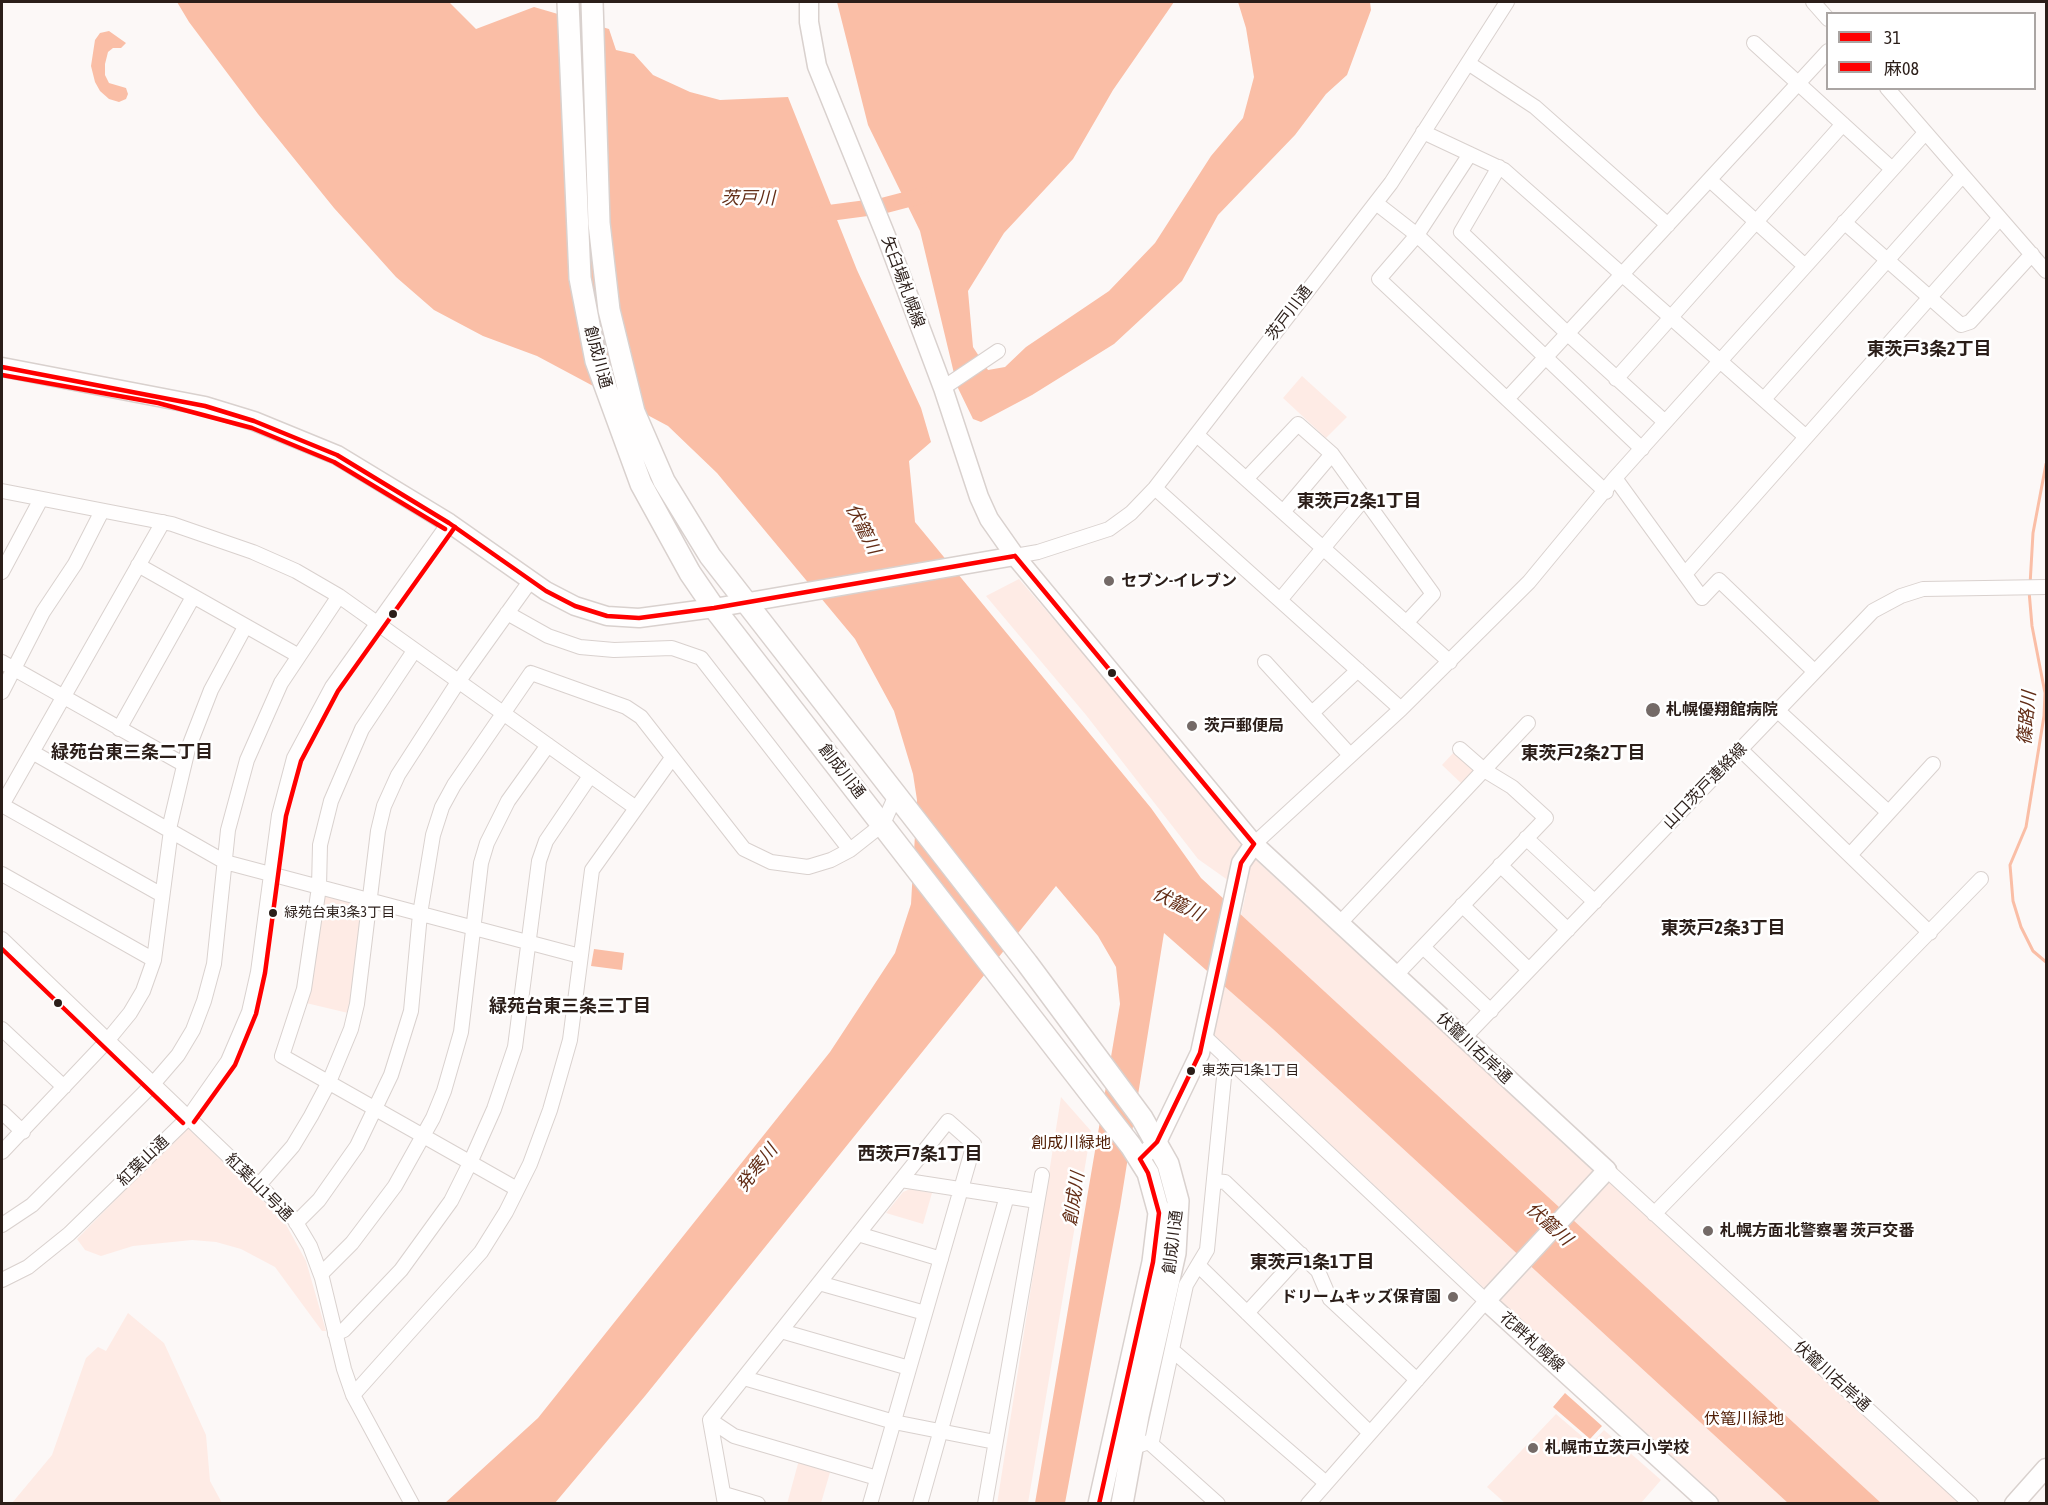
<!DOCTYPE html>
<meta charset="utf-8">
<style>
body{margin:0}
#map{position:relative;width:2048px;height:1505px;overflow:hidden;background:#fcf8f7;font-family:"Asap Condensed","Noto Sans JP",sans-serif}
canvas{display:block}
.frame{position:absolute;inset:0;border:3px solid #2b1e19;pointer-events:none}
.legend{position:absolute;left:1826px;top:12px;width:210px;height:78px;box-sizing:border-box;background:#fff;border:2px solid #aaa5a3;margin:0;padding:8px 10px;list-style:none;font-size:18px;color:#2b1e19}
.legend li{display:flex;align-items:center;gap:12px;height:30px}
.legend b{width:30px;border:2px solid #aaa5a3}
</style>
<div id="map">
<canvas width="2048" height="1505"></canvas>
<div class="frame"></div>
<ul class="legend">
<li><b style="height:8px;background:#f00"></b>31</li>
<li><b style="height:8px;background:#f00"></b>麻08</li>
</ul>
</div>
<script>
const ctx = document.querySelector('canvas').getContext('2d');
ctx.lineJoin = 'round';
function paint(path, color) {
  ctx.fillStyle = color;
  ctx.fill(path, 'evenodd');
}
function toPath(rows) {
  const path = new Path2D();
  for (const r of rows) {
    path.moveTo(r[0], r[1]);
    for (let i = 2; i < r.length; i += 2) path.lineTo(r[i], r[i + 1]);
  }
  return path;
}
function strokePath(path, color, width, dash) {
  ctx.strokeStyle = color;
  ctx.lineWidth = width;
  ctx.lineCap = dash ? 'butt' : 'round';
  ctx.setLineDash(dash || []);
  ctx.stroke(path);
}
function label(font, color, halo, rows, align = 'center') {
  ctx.font = font + ' "Asap Condensed","Noto Sans JP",sans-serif';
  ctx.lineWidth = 5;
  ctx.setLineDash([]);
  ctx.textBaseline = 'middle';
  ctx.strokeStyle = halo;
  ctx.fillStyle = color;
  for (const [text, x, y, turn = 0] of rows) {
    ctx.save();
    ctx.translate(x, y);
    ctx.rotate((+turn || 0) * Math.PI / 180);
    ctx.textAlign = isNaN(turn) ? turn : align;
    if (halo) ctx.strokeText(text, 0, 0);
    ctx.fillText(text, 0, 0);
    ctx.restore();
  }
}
paint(toPath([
 [1302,376,1347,417,1326,438,1283,398],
 [1019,579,1126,703,1257,861,1962,1503,1713,1503,1214,1035,1246,893,1198,859,1086,715,986,596],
 [1455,751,1473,768,1474,772,1462,784,1442,765],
 [329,895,360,903,363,909,348,1013,306,1003,322,899],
 [1061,1097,1091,1131,1028,1503,997,1504],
 [187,1127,284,1221,306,1261,326,1331,322,1331,275,1267,241,1249,216,1242,192,1240,133,1246,101,1256,85,1250,77,1239],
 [910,1189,932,1193,923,1224,886,1213,903,1192],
 [128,1313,164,1343,206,1435,210,1481,222,1503,12,1503,52,1455,86,1358,98,1347,106,1351],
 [1556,1414,1591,1444,1604,1430,1661,1480,1641,1503,1505,1503,1487,1487],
 [799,1460,831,1469,821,1503,787,1504]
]), '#feebe5');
paint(toPath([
 [177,2,449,2,476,29,534,7,609,29,616,50,634,54,653,75,690,92,720,100,788,97,857,270,921,408,931,442,909,461,915,522,1151,808,1201,878,1881,1503,1788,1503,1273,1029,1164,933,1120,1207,1065,1503,1035,1503,1120,1004,1116,967,1098,936,1056,886,645,1396,555,1503,445,1503,538,1418,830,1052,895,953,911,904,917,800,913,774,894,711,855,639,717,473,668,426,537,356,483,336,434,310,396,277,334,208,258,114,189,22],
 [837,2,1174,2,1113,90,1073,159,1004,233,968,291,973,347,988,370,1005,367,1026,347,1109,291,1155,243,1211,156,1243,118,1254,77,1246,28,1238,2,1370,2,1371,10,1347,75,1326,94,1295,135,1218,215,1182,281,1114,344,1032,395,981,422,973,419,957,386,920,231,868,125],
 [109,31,126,43,121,48,113,48,108,52,105,64,105,75,109,83,126,88,128,94,126,99,119,102,109,99,100,91,95,82,91,66,95,40,100,33],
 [594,949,624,953,622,970,591,966],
 [1565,1393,1602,1426,1590,1439,1553,1407]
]), '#fabea6');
strokePath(toPath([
 [2030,585,2033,533,2046,464],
 [2029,591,2032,626,2045,693,2044,716,2026,827,2010,865,2013,901,2021,927,2033,951,2046,962]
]), '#fabea6', 3);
strokePath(toPath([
 [814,215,882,206,924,195]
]), '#fabea6', 16);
const minor = toPath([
 [1813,2,1828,19],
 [1754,43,1892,169],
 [1468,63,1535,107,1668,225],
 [1887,88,2046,271],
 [1423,132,1504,170,1806,437],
 [1470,154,1417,235,1379,279,1606,492],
 [1499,167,1461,232,1568,334,1665,422],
 [1710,180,1805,266],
 [1376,203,1417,235,1642,449],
 [1844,222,1961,325,1970,322,2032,254],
 [1616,379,1843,124],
 [943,388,998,351],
 [1507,399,1828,51],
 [1764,399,1962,176],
 [1197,435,1450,662],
 [1615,478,1702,598,1719,580,1814,671],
 [1246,479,1298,424,1332,454,1433,594,1406,623],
 [1155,488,1401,709],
 [2,491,172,524,253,552,296,571,339,596,636,808],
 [1283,512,1332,454],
 [1015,556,1038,552,1109,529,1131,513,1155,488,1391,183,1507,2],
 [138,565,299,656],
 [2,572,41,499],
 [1685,574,2000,218],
 [1280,600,1364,499],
 [507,613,548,636,580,647,614,650,672,648,701,658,850,850],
 [414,651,362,729,331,801,320,845,319,887,304,989,282,1056,517,1189],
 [2,662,183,764],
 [1265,662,1350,755],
 [2,692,43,612,75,564,102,511],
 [1777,710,1888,812],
 [1312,713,1358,670],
 [119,729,193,597],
 [1740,749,1930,933],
 [32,752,225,862,580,956],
 [2,805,163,522],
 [2,805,162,895],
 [169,829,188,749,211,690,245,627],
 [1526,838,1595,902],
 [1254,844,1401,709,1529,582,1615,478,1925,133],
 [1850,855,1933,764],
 [1500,865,1568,930],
 [2,874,154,960],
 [1462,905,1529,970],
 [1340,923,1528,723],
 [2,939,294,1219,310,1246,322,1278,344,1369,353,1395,412,1504],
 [1423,947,1491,1011],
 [1396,975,1546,818,1512,787,1484,770,1460,749],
 [2,1029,64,1087],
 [1204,1036,1486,1301,1308,1504],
 [1464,1038,1873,611,1901,596,1923,589,2046,587],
 [2,1112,23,1132],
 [2,1152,107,1041,130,1013,143,991,154,960,171,830],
 [1607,1170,1971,1504],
 [901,1180,1037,1201],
 [1214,1181,1225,1182,1318,1271,1330,1299,1417,1380],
 [259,1185,293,1146,311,1116,329,1082,351,1029,357,1004,378,831,384,806,398,775,458,682,531,580],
 [1654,1214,1981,879],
 [296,1223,319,1200,357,1146,391,1075,411,1011,420,914,433,835,442,807,454,785,531,673,626,707,641,717,744,849,771,862,808,867,831,860,850,850,883,824,896,795],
 [2,1225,32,1205,153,1084,178,1055,193,1030,204,1001,214,964,228,830,247,760,281,683,339,596],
 [858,1234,941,1259],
 [1198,1265,1370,1433],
 [321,1274,352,1243,395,1186,433,1118,444,1091,461,1032,481,863,487,843,508,801,548,745],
 [2,1280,28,1267,69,1234,188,1118,228,1061,249,1012,258,972,279,815,294,758,332,687,449,523],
 [819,1283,925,1313],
 [1247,1313,1301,1254],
 [781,1331,909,1368],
 [335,1334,344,1330,401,1270,451,1201,470,1163,494,1109,515,1047,539,861,546,841,590,776],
 [1172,1350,1326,1483],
 [744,1378,894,1422,995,1442],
 [353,1395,481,1252,506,1212,530,1164,550,1110,570,1040,592,870,672,758],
 [710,1420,734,1436,877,1478],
 [1150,1443,1218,1504],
 [1127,1445,1134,1447,1152,1441,1186,1285,1207,1250,1226,1057],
 [724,1494,758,1504],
 [725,1504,710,1420,948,1121,974,1144,870,1504],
 [920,1504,1007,1196],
 [985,1504,1042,1175]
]);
const major = toPath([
 [809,2,809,22,817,66,886,236,943,388,979,497,989,519,1015,556,1254,844,1607,1170,1486,1301,1709,1504],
 [2,367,205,406,254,421,337,455,449,523,546,591,575,606,607,616,639,618,714,608,1015,556],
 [1140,1159,1157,1142,1200,1053,1241,863,1254,844],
 [2014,1504,2046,1468]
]);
const highway = toPath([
 [568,2,580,278,596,361,641,484,690,573,714,608,1131,1146,1148,1173,1159,1213,1153,1262,1099,1504],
 [592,2,599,223,609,310,634,412,664,481,710,556,1027,963,1142,1118,1168,1164,1178,1201,1175,1253,1138,1416,1122,1504]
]);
strokePath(minor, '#d9d1ce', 16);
strokePath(major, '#d9d1ce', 21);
strokePath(highway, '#d9d1ce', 24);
strokePath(minor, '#fffefe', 14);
strokePath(major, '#fffefe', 18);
strokePath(highway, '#fffefe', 21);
strokePath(toPath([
 [2,367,205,406,254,421,337,455,449,523,546,591,575,606,607,616,639,618,714,608,1015,556],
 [1015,556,1254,844],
 [1099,1504,1153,1262,1159,1213,1148,1173,1140,1159,1157,1142,1200,1053,1241,863,1254,844]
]), '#f00', 4.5);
strokePath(toPath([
 [2,375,158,403,252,428,334,462,445,529],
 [2,949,183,1123],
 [194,1122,235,1065,256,1014,265,973,286,816,301,761,338,691,455,527]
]), '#f00', 4.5);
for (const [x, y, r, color] of [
 [1109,581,6,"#746a67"],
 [393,614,5,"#2b1e19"],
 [1112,673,5,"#2b1e19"],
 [1653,710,8,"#746a67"],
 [1192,726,6,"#746a67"],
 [273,913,5,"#2b1e19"],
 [58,1003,5,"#2b1e19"],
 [1191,1071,5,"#2b1e19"],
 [1708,1231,6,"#746a67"],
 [1453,1297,6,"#746a67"],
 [1533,1448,6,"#746a67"]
]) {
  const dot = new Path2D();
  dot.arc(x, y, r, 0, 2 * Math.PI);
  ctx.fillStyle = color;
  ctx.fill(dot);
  strokePath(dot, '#fff', 2);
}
label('14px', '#2b1e19', '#fff', [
 ["緑苑台東3条3丁目",284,913],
 ["東茨戸1条1丁目",1202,1071]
], 'left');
label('16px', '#2b1e19', '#fff', [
 ["矢臼場札幌線",903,282,70],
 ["茨戸川通",1289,313,-53],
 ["創成川通",598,357,75],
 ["創成川通",842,771,52],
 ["山口茨戸連絡線",1705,786,-46],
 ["伏籠川右岸通",1474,1048,43],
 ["紅葉山通",143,1161,-44],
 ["紅葉山1号通",259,1187,45],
 ["創成川通",1173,1242,-83],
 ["花畔札幌線",1532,1342,42],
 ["伏籠川右岸通",1832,1376,42]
]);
label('bold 16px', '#2b1e19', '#fff', [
 ["セブン-イレブン",1121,581],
 ["札幌優翔館病院",1666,710],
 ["茨戸郵便局",1204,726],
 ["札幌方面北警察署 茨戸交番",1720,1231],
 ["ドリームキッズ保育園",1441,1297,"right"],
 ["札幌市立茨戸小学校",1545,1448]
], 'left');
label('16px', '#501d04', '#fff', [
 ["創成川緑地",1071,1143],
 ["伏篭川緑地",1744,1419]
]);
label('italic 18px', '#632d16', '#fff', [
 ["茨戸川",748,198],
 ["伏籠川",863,529,63],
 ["篠路川",2027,718,-85],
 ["伏籠川",1178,904,26],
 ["発寒川",757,1168,-52],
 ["創成川",1074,1199,-81],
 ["伏籠川",1549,1224,42]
]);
label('bold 18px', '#2b1e19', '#fff', [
 ["東茨戸3条2丁目",1929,349],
 ["東茨戸2条1丁目",1359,501],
 ["緑苑台東三条二丁目",132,752],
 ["東茨戸2条2丁目",1583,753],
 ["東茨戸2条3丁目",1723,928],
 ["緑苑台東三条三丁目",570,1006],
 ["西茨戸7条1丁目",920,1154],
 ["東茨戸1条1丁目",1312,1262]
]);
</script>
